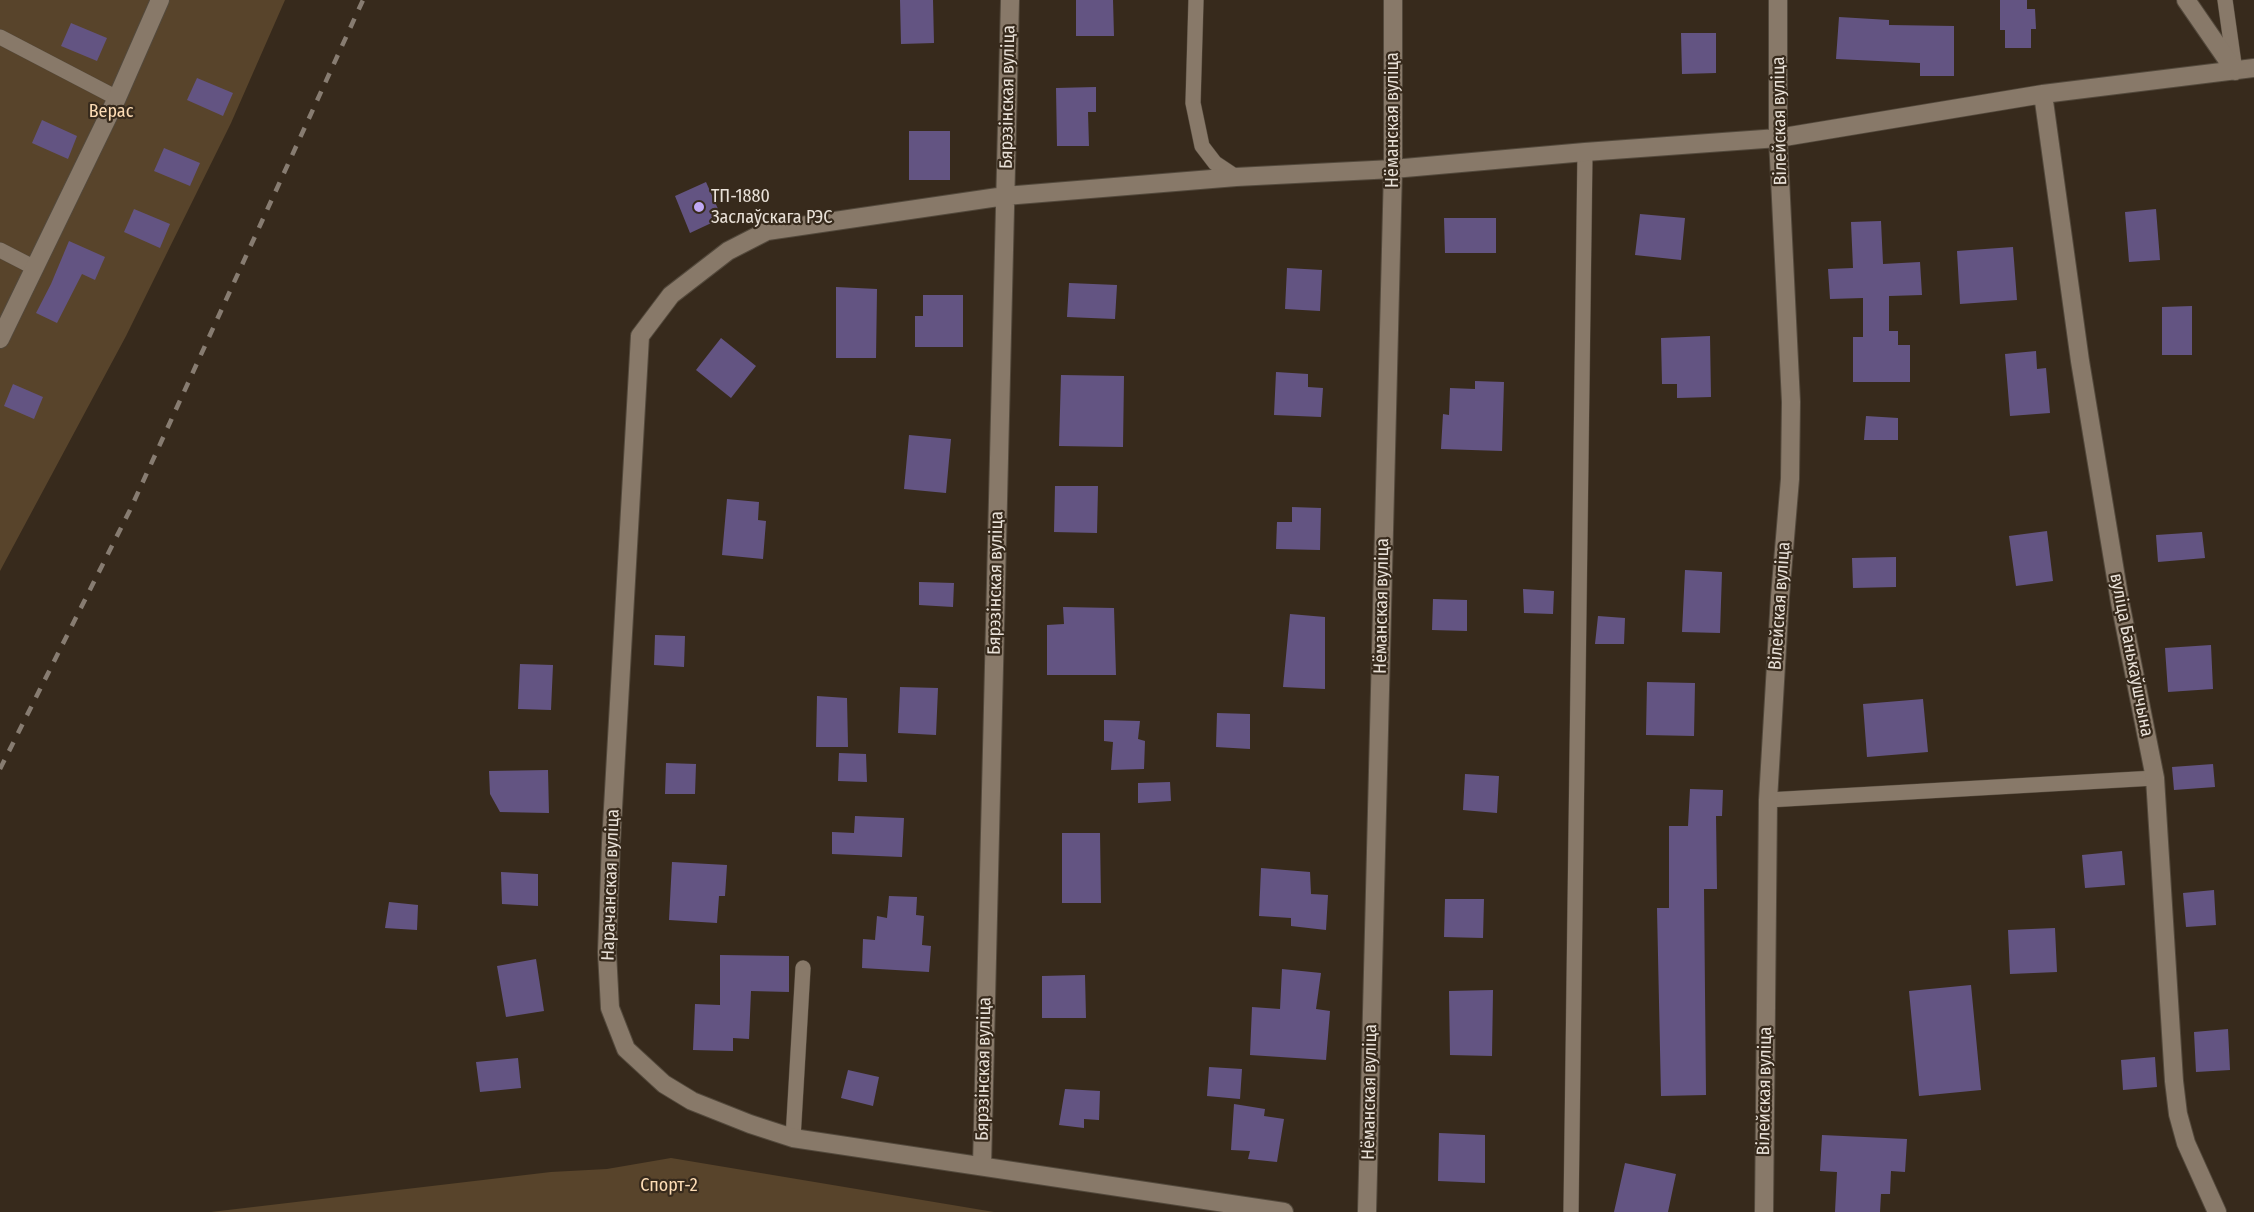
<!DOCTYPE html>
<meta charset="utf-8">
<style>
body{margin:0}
canvas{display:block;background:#372a1c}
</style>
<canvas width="2254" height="1212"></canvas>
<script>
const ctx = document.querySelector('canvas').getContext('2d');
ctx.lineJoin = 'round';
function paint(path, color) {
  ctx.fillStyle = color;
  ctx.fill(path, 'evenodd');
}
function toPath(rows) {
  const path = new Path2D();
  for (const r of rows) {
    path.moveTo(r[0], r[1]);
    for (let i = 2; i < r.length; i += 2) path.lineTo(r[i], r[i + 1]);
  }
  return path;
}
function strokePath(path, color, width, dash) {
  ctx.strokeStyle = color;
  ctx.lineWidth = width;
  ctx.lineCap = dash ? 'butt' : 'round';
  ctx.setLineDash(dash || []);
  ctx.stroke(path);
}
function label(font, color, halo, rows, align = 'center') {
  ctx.font = font + ' "Fira Sans Condensed",sans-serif';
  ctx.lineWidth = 4.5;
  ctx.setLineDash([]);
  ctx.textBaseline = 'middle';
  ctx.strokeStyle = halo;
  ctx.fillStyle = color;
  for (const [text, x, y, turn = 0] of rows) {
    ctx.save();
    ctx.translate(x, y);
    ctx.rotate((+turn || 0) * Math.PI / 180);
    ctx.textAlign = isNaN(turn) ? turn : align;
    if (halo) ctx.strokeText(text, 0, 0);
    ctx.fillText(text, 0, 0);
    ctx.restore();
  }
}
paint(toPath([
 [0,0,285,0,231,123,126,336,0,571],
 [671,1158,994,1212,211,1212,551,1172,607,1169]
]), '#58442b');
paint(toPath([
 [900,0,933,0,934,43,901,44],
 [1076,0,1113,0,1114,36,1076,36],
 [2000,0,2027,0,2027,9,2035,9,2036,29,2031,29,2031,48,2005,48,2005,30,2000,30],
 [1839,17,1889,20,1889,25,1954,26,1954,76,1920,76,1920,63,1836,59],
 [71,23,107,38,97,61,61,46],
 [1681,33,1716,33,1716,73,1682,74],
 [197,78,233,93,223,116,187,100],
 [1096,87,1096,112,1088,112,1089,146,1057,146,1056,88],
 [42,120,77,136,68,159,32,143],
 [909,131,950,131,950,180,909,180],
 [164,148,200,163,190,186,154,171],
 [706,182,722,218,690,233,675,196],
 [134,209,170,224,160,248,124,232],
 [2156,209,2160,260,2129,262,2125,212],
 [1640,214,1685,218,1681,260,1635,255],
 [1444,218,1496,218,1496,253,1445,253],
 [1881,221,1883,264,1920,262,1922,295,1889,296,1889,331,1898,331,1898,345,1910,345,1910,382,1853,382,1853,337,1863,337,1863,298,1830,299,1828,269,1853,268,1851,222],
 [69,241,105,257,95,280,82,274,57,323,36,313,51,284],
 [2013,247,2017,300,1960,304,1957,251],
 [1287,268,1322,270,1320,311,1285,309],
 [1069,283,1117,285,1115,319,1067,317],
 [836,287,877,289,876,358,836,358],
 [923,295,963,295,963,347,915,347,915,316,923,316],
 [2192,306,2192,355,2162,355,2162,307],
 [1710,336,1711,397,1677,398,1677,384,1662,384,1661,338],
 [721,338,756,366,731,398,696,370],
 [2036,351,2037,369,2046,368,2050,413,2010,416,2005,354],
 [1276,372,1308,374,1308,387,1323,388,1321,417,1274,415],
 [1061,375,1124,376,1123,447,1059,446],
 [1475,381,1504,382,1502,451,1441,449,1443,414,1449,415,1450,388,1475,389],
 [13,384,43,397,34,419,4,406],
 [1866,416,1898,418,1898,440,1864,440],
 [909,435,951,439,946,493,904,489],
 [1055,486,1098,486,1097,533,1054,532],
 [727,499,759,502,758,520,766,521,763,559,722,555],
 [1292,507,1321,508,1320,550,1276,549,1277,522,1292,522],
 [2047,531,2053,581,2016,586,2009,536],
 [2202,532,2205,558,2158,562,2156,535],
 [1896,557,1896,587,1853,588,1852,558],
 [1685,570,1722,572,1720,633,1682,632],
 [919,582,954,583,953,607,919,605],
 [1523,589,1554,591,1553,614,1524,613],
 [1433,599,1467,600,1467,631,1432,630],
 [1063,607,1114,608,1116,675,1047,675,1047,625,1064,624],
 [1290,614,1325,617,1325,689,1283,687],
 [1598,616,1625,618,1624,644,1595,644],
 [655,635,685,636,684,667,654,665],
 [2211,645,2213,689,2168,692,2165,648],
 [520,664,553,665,551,710,518,709],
 [1647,682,1695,683,1694,736,1646,735],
 [900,687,938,688,936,735,898,733],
 [817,696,847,698,848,747,816,747],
 [1923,699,1928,752,1867,757,1863,704],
 [1217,713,1250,714,1250,749,1216,747],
 [1104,720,1140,721,1138,739,1145,741,1144,769,1111,770,1113,742,1104,741],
 [839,753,866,754,867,782,838,781],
 [666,763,696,764,695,794,665,794],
 [2213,764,2215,787,2174,790,2172,767],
 [548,770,549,813,500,812,490,794,489,771],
 [1465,774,1499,776,1497,813,1463,810],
 [1170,782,1171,801,1138,803,1138,783],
 [1690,789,1723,790,1722,816,1716,816,1717,889,1704,889,1706,1095,1661,1096,1657,908,1669,908,1669,826,1688,826],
 [855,816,904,818,902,857,832,854,832,832,854,833],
 [1062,833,1100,833,1101,903,1062,903],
 [2122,851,2125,885,2085,888,2082,855],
 [672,862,727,865,725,896,719,896,717,923,669,920],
 [1261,868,1310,872,1311,894,1328,895,1326,930,1291,926,1291,918,1259,916],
 [501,872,538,874,538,906,502,904],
 [2214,890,2216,925,2186,927,2183,893],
 [889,896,917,897,916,915,924,916,922,945,931,946,929,972,862,968,863,939,875,940,877,916,887,918],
 [1445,899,1484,899,1483,938,1444,937],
 [389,902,418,905,417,930,385,928],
 [2055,928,2057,972,2010,974,2008,930],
 [720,955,789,956,789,992,751,991,749,1039,733,1038,733,1051,693,1050,695,1004,720,1005],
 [536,959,544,1011,506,1017,497,966],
 [1282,969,1321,973,1316,1009,1330,1011,1326,1060,1250,1055,1252,1007,1280,1009],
 [1085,975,1086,1018,1042,1018,1042,976],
 [1971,985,1981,1090,1919,1096,1909,991],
 [1493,990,1492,1056,1450,1055,1449,991],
 [2228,1029,2230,1070,2196,1072,2194,1032],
 [2155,1057,2157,1087,2123,1090,2121,1060],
 [518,1058,521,1088,480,1092,476,1062],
 [1209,1067,1242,1069,1240,1099,1207,1096],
 [848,1070,879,1077,873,1106,841,1098],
 [1065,1089,1100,1091,1099,1120,1084,1119,1084,1128,1059,1125],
 [1234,1104,1265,1109,1264,1116,1284,1119,1277,1162,1248,1159,1250,1151,1231,1150],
 [1439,1133,1485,1135,1485,1183,1438,1181],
 [1822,1135,1907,1139,1905,1172,1891,1171,1890,1194,1881,1194,1880,1212,1835,1212,1837,1172,1820,1171],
 [1625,1163,1676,1174,1668,1212,1614,1212]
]), '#635482');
const lane = toPath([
 [1196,0,1193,103,1202,146,1215,163,1236,177],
 [2225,0,2235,71],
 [0,37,117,98],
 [0,250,35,268],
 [1768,800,2155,778],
 [793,1138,803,968],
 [1571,1212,1585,152]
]);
const street = toPath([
 [2186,0,2235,71],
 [2043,94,2080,361,2120,602,2155,778,2174,1081,2178,1114,2186,1143,2217,1212],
 [0,339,117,98,160,0],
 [982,1166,1010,0],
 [1284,1212,793,1138,750,1124,692,1101,664,1084,626,1049,610,1008,607,952,611,843,640,336,671,295,728,251,767,231,1005,196,1236,177,1393,169,1585,152,1778,138,2043,94,2254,68],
 [1367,1212,1393,169,1393,0],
 [1764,1212,1768,800,1780,597,1790,479,1791,402,1778,138,1778,0]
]);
strokePath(lane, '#53493c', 16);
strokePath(street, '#53493c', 20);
strokePath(lane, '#887969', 15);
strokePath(street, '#887969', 18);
strokePath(toPath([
 [0,769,130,510,363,0]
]), '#877c71', 4.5, [10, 10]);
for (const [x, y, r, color] of [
 [699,207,6,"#c0a8f4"]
]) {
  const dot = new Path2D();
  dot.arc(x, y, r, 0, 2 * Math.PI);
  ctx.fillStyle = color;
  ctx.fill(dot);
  strokePath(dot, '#372a1c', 2);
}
label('18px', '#e9e1d8', '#372a1c', [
 ["Бярэзінская вуліца",1008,97,-89],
 ["Нёманская вуліца",1393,120,-90],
 ["Вілейская вуліца",1780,121,-91],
 ["Бярэзінская вуліца",996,583,-89],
 ["Нёманская вуліца",1382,606,-89],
 ["Вілейская вуліца",1780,606,-86],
 ["вуліца Банькаўшчына",2131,655,79],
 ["Нарачанская вуліца",611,885,-88],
 ["Бярэзінская вуліца",984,1069,-89],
 ["Вілейская вуліца",1765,1091,-89],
 ["Нёманская вуліца",1370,1092,-89]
]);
label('18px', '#fddcb5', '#372a1c', [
 ["Верас",111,112],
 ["Спорт-2",669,1186]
]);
label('18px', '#e9e1d8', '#372a1c', [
 ["ТП-1880",711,197],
 ["Заслаўскага РЭС",711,218]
], 'left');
</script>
